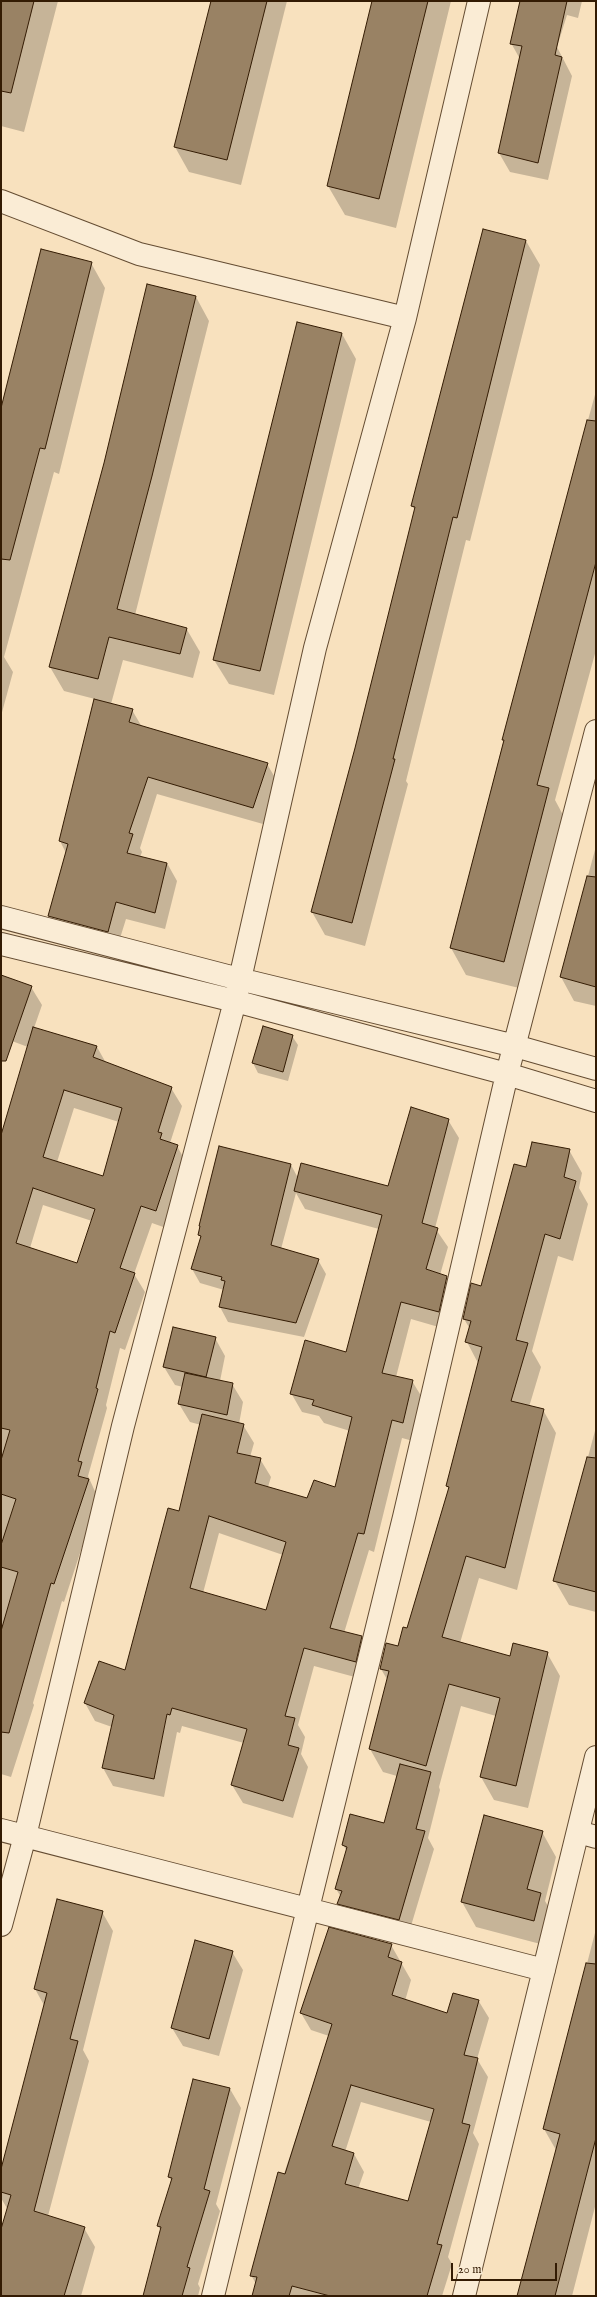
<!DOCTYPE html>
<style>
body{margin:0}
#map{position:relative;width:597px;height:2297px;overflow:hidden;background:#f8e1be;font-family:"IM FELL English",serif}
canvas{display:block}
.frame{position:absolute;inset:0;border:2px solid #331b03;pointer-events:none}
.scale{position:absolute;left:451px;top:2263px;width:106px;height:18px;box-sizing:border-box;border:2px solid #331b03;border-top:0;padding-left:5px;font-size:12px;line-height:14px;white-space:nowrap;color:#331b03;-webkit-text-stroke:3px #faecd5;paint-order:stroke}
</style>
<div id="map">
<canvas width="597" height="2297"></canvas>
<div class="frame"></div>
<div class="scale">20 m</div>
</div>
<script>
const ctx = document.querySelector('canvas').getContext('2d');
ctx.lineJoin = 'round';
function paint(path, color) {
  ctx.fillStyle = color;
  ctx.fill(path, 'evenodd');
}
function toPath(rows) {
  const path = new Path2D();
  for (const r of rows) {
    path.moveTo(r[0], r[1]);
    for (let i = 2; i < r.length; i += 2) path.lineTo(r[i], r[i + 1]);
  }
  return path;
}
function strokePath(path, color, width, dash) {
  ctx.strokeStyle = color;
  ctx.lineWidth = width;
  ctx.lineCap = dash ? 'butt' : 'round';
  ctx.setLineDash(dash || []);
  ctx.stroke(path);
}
paint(toPath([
 [1,1,58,1,24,132,1,126],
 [212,1,287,1,241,185,189,172,175,147],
 [373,1,451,1,396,228,345,215,328,186],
 [521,1,582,1,578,18,567,15,557,47,572,76,548,180,510,172,499,153,520,59,511,43],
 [483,230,526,241,540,265,470,541,466,540,406,781,408,784,365,946,325,935,312,912,356,749,415,510,412,506],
 [91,263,105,288,59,474,54,472,4,657,13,672,1,716,1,412],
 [196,297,209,321,135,615,186,628,200,652,193,678,123,660,111,704,132,710,142,727,267,764,277,781,263,824,157,794,140,848,142,852,140,857,167,863,177,881,165,929,126,919,117,948,59,933,49,916,66,853,60,841,95,699,64,691,50,667],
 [342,334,356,359,274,695,229,684,214,660],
 [596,391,596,650,555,800,563,815,519,988,466,975,451,948,550,558],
 [596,846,596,1006,574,1001,561,977],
 [1,976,31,987,42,1005,34,1028,97,1047,106,1063,171,1088,182,1106,170,1143,177,1146,187,1164,166,1228,152,1223,134,1274,145,1292,125,1350,120,1348,106,1405,107,1408,88,1476,98,1498,64,1602,62,1601,33,1703,34,1705,11,1777,1,1774,1,1137,28,1047,1,1037],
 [74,1108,119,1122,103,1178,57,1162],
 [43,1205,92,1221,77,1264,30,1248],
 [263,1027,292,1036,298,1045,288,1081,258,1073,253,1063],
 [448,1120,459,1138,435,1228,448,1247,440,1275,447,1277,457,1295,449,1330,411,1319,396,1377,412,1381,423,1399,413,1441,402,1438,374,1552,369,1550,344,1633,361,1637,372,1655,366,1680,314,1666,298,1725,305,1737,301,1754,308,1767,293,1818,243,1803,232,1785,244,1743,182,1726,180,1733,177,1732,164,1797,113,1786,103,1768,112,1727,95,1721,85,1703,125,1671,179,1512,201,1425,190,1422,179,1404,183,1387,175,1385,164,1367,215,1338,225,1356,220,1381,232,1384,243,1402,239,1424,243,1425,254,1443,250,1457,260,1459,271,1477,268,1487,308,1499,336,1489,350,1431,324,1423,319,1416,302,1412,291,1393,347,1353,379,1229,305,1209,296,1193,281,1249,318,1260,326,1274,304,1337,228,1322,220,1307,224,1290,200,1283,192,1269,201,1238,199,1235,291,1165,298,1178,389,1187],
 [219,1533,283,1555,266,1611,203,1593],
 [569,1150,582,1173,579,1188,588,1204,573,1261,558,1256,532,1351,541,1367,529,1407,543,1410,556,1433,517,1590,479,1578,460,1643,511,1657,547,1653,560,1676,528,1808,494,1800,481,1777,496,1716,461,1706,439,1787,440,1790,428,1838,434,1849,408,1936,348,1921,338,1904,341,1897,336,1889,347,1851,343,1845,385,1824,397,1776,383,1772,370,1749,388,1681,381,1669,398,1647,408,1629,449,1489,447,1486,478,1363,467,1342,470,1329,464,1319,481,1287,527,1168],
 [596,1427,596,1612,569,1605,555,1581],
 [542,1832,556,1857,545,1901,555,1918,548,1946,476,1927,462,1902],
 [58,1900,102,1912,113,1931,83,2050,89,2061,48,2216,84,2228,95,2247,81,2296,1,2296,1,2233,8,2210,1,2198,1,2173,45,2007,35,1989],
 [596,1929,596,2203,572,2296,518,2296,556,2150,544,2129],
 [391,1945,411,1980,405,2001,448,2015,478,2000,489,2018,477,2059,488,2077,473,2133,479,2144,448,2257,452,2264,442,2296,253,2296,256,2284,251,2275,329,2036,311,2030,301,2013],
 [361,2102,431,2122,409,2202,358,2189,364,2172,354,2154,345,2152],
 [232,1952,243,1970,219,2056,183,2046,172,2028],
 [230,2089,241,2108,216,2204,220,2211,198,2284,200,2288,198,2296,144,2296,161,2231,158,2226,172,2182,169,2177]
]), '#0003');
const building = toPath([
 [1,1,34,1,11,93,1,91,1,1],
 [211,1,267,1,227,160,174,147,211,1],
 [372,1,428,1,379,199,327,186,372,1],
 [520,1,567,1,555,55,562,57,538,163,498,153,522,46,510,44,520,1],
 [483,229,526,240,457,518,453,517,393,759,395,759,352,923,311,912,355,748,415,507,411,506,483,229],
 [41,249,92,262,45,449,40,448,10,560,1,559,1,408,41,249],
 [147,284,196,296,152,476,117,609,187,628,180,654,109,637,98,679,49,667,104,463,147,284],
 [297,322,342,333,260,671,213,660,297,322],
 [587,420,596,421,596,562,537,785,549,788,504,962,450,948,504,740,502,740,587,420],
 [94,699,133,709,129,722,268,763,253,808,148,777,129,833,133,834,127,853,167,863,155,913,116,902,108,932,48,916,68,844,59,841,94,699],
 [587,876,596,877,596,987,560,977,587,876],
 [1,975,32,986,6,1061,1,1061,1,975],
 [263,1026,293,1035,283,1072,252,1063,263,1026],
 [33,1027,97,1046,93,1057,172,1087,158,1132,162,1133,160,1139,178,1145,156,1211,141,1206,120,1268,135,1273,115,1333,110,1331,96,1388,98,1389,78,1461,82,1462,78,1476,89,1479,54,1584,51,1583,9,1733,1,1732,1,1631,18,1572,1,1567,1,1545,16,1499,1,1494,1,1460,10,1430,1,1428,1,1135,33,1027],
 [64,1090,122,1108,103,1176,43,1157,64,1090],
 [33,1188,95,1209,77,1263,16,1243,33,1188],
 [411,1107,449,1119,422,1223,438,1228,426,1269,447,1276,439,1312,401,1302,382,1373,413,1380,403,1423,392,1420,364,1534,358,1533,330,1628,362,1636,356,1662,304,1648,285,1716,295,1718,288,1745,299,1748,283,1801,231,1785,247,1729,172,1708,170,1715,167,1714,154,1779,102,1768,114,1715,84,1703,99,1661,125,1670,168,1508,179,1511,202,1414,244,1424,237,1453,261,1458,255,1483,307,1498,314,1480,335,1487,352,1417,312,1405,314,1400,290,1394,305,1340,346,1352,382,1215,294,1191,301,1163,388,1186,411,1107],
 [209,1516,286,1542,266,1610,190,1588,209,1516],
 [532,1142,570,1149,564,1177,576,1181,560,1239,545,1234,516,1340,528,1343,511,1401,544,1409,505,1568,466,1556,442,1637,510,1656,513,1643,548,1652,516,1786,480,1777,500,1698,449,1684,426,1766,369,1749,389,1671,380,1669,386,1643,398,1646,403,1627,407,1628,449,1487,446,1486,482,1347,465,1342,471,1321,463,1319,471,1283,481,1286,514,1164,526,1167,532,1142],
 [219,1146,291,1164,271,1245,319,1259,296,1323,219,1307,225,1281,221,1280,222,1277,191,1269,201,1236,198,1235,200,1226,199,1226,219,1146],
 [173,1327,216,1337,206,1377,163,1367,173,1327],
 [185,1373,233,1383,227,1415,178,1404,185,1373],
 [587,1457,596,1458,596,1592,553,1581,587,1457],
 [400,1764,431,1772,416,1829,425,1831,399,1920,337,1904,342,1891,335,1889,347,1847,342,1845,350,1814,384,1823,400,1764],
 [484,1815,543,1831,527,1889,541,1893,534,1921,461,1902,484,1815],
 [57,1899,103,1911,70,2039,78,2041,34,2211,85,2227,64,2296,1,2296,1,2229,11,2195,1,2192,1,2169,47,1993,34,1989,57,1899],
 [329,1927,392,1944,388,1957,402,1962,392,1995,447,2013,453,1993,479,2000,464,2055,478,2058,462,2123,470,2125,437,2244,442,2245,427,2296,330,2296,292,2286,289,2296,252,2296,257,2277,250,2276,278,2172,285,2174,332,2024,300,2013,329,1927],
 [351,2085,434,2109,408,2201,345,2184,354,2153,332,2146,351,2085],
 [195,1940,233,1951,209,2039,171,2028,195,1940],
 [586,1963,596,1964,596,2138,555,2296,517,2296,560,2134,543,2129,586,1963],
 [193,2079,230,2088,204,2189,210,2191,187,2267,190,2268,182,2296,143,2296,161,2227,157,2226,172,2178,168,2177,193,2079]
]);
paint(building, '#998264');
strokePath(building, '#331b03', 1);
const minor = toPath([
 [1,201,139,254,405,318],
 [1,917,239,979,515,1046,596,1069],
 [1,944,235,1001,507,1074,596,1101],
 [1,1830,544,1970],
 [578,1832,596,1837],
 [1,1925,25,1836,123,1426,235,1001,315,648,405,318,479,1],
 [213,2296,404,1517,507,1074,596,731],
 [464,2296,596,1757]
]);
strokePath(minor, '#644c32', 24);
strokePath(minor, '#faecd5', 22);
</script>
